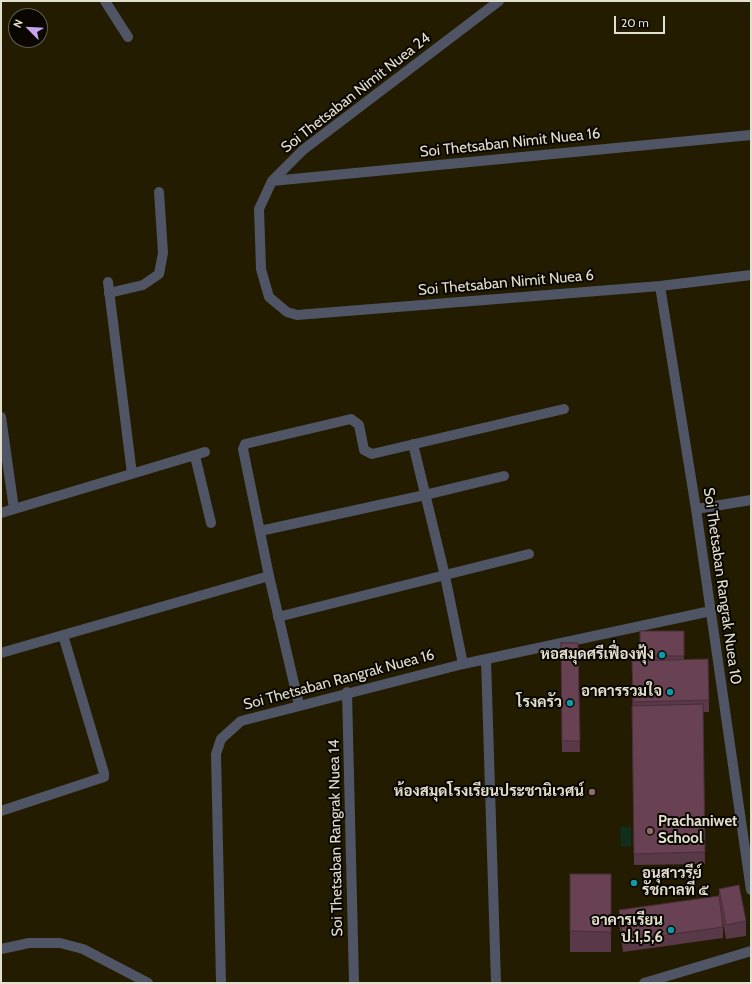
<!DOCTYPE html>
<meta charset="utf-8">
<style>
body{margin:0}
#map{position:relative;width:752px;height:984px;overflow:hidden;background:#231c01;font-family:Cabin,sans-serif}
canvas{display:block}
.frame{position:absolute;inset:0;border:2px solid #e3dfcf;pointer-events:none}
.north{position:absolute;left:8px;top:8px;width:40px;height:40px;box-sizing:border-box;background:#0a0701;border:1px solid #615d53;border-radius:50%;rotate:294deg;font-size:11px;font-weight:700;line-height:16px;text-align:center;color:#e3dfcf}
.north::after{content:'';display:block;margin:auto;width:14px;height:18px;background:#c7a6ef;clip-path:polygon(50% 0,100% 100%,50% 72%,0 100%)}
.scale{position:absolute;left:614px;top:16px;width:51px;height:18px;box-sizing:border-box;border:2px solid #e3dfcf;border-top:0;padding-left:5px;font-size:12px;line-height:14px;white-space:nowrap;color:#e3dfcf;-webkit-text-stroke:3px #0a0701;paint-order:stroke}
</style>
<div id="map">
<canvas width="752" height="984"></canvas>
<div class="frame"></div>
<div class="north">N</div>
<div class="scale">20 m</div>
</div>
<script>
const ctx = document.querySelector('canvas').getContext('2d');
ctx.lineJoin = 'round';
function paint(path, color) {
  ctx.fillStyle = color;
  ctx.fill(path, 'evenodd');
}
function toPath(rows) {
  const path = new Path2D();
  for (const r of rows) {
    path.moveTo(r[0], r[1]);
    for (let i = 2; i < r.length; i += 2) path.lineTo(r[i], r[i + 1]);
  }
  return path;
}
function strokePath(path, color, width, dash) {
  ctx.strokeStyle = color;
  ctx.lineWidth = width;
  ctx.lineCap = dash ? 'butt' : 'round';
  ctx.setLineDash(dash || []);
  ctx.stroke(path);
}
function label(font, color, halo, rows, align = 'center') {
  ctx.font = font + ' Cabin,Sarabun,sans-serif';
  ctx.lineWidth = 4;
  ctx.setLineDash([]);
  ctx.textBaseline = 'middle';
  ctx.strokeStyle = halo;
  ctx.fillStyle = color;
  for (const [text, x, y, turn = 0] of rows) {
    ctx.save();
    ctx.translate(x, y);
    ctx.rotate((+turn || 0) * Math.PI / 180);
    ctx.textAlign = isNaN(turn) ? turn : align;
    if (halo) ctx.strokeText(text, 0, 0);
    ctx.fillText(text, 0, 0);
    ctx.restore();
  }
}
paint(toPath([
 [620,827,631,827,631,846,621,847]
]), '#0f2f1b');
strokePath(toPath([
 [105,1,128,37],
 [109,293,143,285,159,274,163,253,159,192],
 [195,456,211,523]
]), '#4f5565', 10);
strokePath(toPath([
 [499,1,303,150,272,181,259,209,261,269,269,297,287,312,297,315,660,286,751,275],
 [272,181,751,135],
 [108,282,132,474],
 [660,286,696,509,751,890],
 [1,417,14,509],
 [413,444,445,576,463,664],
 [696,509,751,500],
 [1,513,205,452],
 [260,531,425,495,504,476],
 [278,617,529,554],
 [1,653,269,576],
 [486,659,496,983],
 [347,692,354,983],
 [299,705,269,576,243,449,245,444,351,419,359,425,364,450,372,454,564,409],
 [1,811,104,777,104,773,63,635],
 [1,949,29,943,60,943,83,949,148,983],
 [221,983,216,754,221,739,241,721,463,664,711,611],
 [644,983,751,951]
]), '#4f5565', 10);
paint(toPath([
 [640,631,684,631,684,659,709,700,709,712,703,712,705,864,634,865,632,661,640,661],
 [561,643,578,643,580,752,562,752],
 [570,874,611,874,611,952,570,952],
 [719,889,746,921,746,936,726,939,721,912,723,927,723,938,623,952,619,922,619,910,719,901]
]), '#593847');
const building = toPath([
 [640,631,684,631,684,656,640,656,640,631],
 [561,643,578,643,580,741,562,741,561,643],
 [708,659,709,700,633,702,632,661,708,659],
 [703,704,705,852,634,854,632,706,703,704],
 [570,874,611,874,611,932,570,931,570,874],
 [739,885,746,921,726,925,719,889,739,885],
 [719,896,723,927,623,941,619,910,719,896]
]);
paint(building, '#684152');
strokePath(building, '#492e39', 1);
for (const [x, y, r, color] of [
 [662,655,4,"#0f9aa8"],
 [670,692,4,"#0f9aa8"],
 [570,703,4,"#0f9aa8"],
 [592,792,4,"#8d6e63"],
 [650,831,4,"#8d6e63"],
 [634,883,4,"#0f9aa8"],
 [671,930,4,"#0f9aa8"]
]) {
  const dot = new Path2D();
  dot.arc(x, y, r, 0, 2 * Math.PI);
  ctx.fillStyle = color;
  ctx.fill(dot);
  strokePath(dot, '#0a0701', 1.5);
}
label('15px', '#e3dfcf', '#0a0701', [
 ["Soi Thetsaban Nimit Nuea 24",356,93,-38],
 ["Soi Thetsaban Nimit Nuea 16",510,143,-6],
 ["Soi Thetsaban Nimit Nuea 6",506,283,-5],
 ["Soi Thetsaban Rangrak Nuea 10",722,586,82],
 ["Soi Thetsaban Rangrak Nuea 16",339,680,-15],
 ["Soi Thetsaban Rangrak Nuea 14",336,838,-91]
]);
label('bold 15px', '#e3dfcf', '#0a0701', [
 ["หอสมุดศรีเฟื่องฟุ้ง",654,655],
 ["อาคารรวมใจ",662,692],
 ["โรงครัว",562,703],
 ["ห้องสมุดโรงเรียนประชานิเวศน์",584,792],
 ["Prachaniwet",658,822,"left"],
 ["School",658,839,"left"],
 ["อนุสาวรีย์",642,874,"left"],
 ["รัชกาลที่ ๕",642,891,"left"],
 ["อาคารเรียน",663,921],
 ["ป.1,5,6",663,938]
], 'right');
</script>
